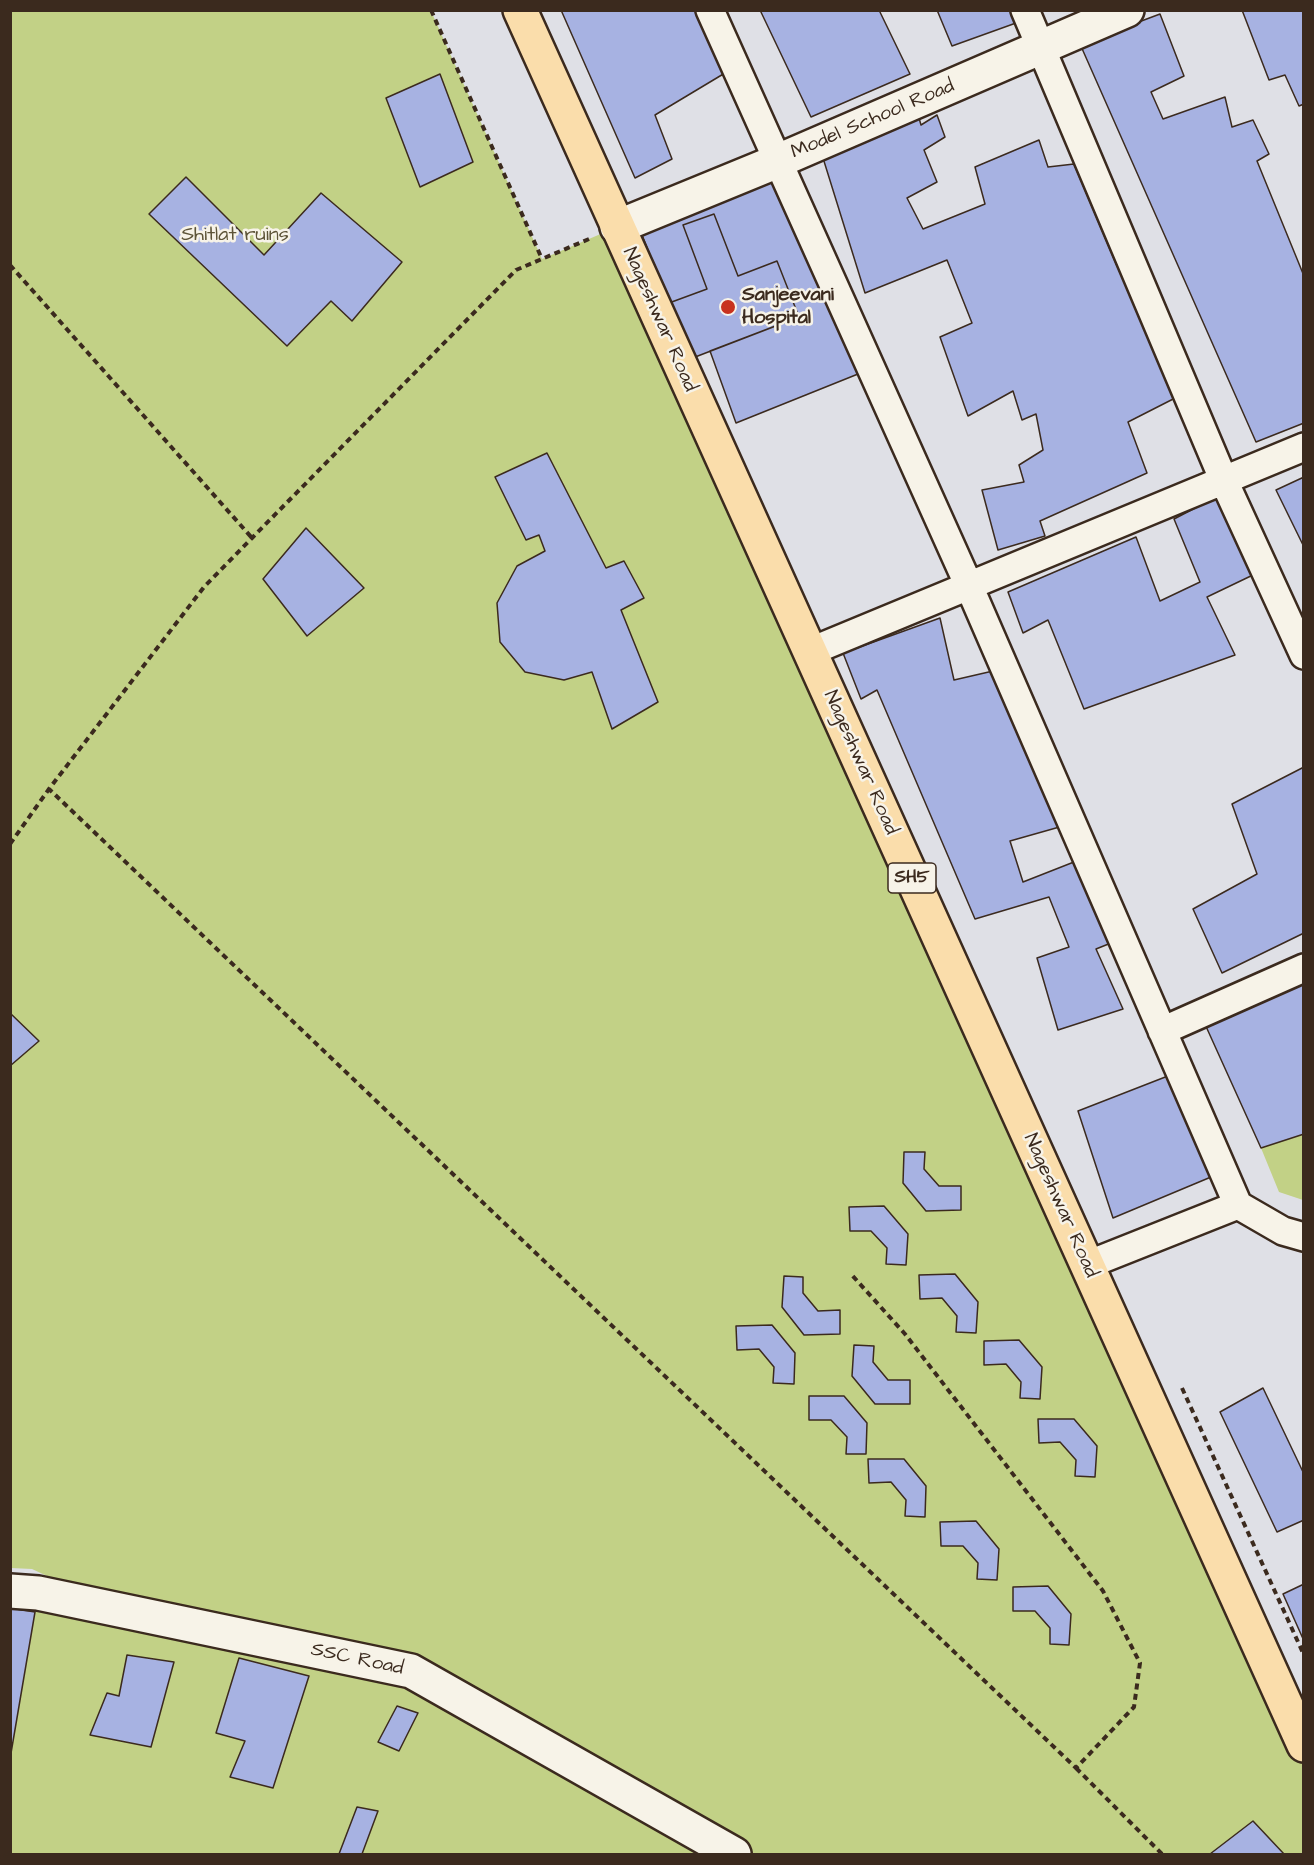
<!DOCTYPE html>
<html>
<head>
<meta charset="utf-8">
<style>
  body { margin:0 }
  #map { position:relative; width:1314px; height:1865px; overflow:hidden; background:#dfe0e6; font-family:"Architects Daughter",sans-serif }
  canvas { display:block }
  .frame { position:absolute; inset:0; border:12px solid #3b2a1e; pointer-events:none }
</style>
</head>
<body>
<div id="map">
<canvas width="1314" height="1865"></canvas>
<div class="frame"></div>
</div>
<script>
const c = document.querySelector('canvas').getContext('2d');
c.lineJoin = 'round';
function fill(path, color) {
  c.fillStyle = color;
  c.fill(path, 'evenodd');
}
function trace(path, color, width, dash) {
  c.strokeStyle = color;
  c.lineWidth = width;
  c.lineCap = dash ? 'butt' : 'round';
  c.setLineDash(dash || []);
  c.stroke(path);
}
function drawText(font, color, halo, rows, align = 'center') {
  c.font = font + ' "Architects Daughter",sans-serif';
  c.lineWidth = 5;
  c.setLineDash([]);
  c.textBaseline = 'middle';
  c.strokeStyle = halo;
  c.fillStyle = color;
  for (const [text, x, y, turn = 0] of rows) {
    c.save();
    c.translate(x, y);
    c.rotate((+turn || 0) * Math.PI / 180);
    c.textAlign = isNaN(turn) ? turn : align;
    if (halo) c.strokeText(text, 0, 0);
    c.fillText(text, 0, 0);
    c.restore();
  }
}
const green = new Path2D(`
  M11,11H431L542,259L617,227L1303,1745V1854H11L10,1591L116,1608L32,1569L11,1568Z
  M1303,1134H1304L1303,1200L1279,1192L1261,1148Z`);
const building = new Path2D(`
  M561,10H697L725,73L655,115L672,159L635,178Z
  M760,10H879L910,74L811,117Z
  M937,10H1011L1016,23L952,46Z
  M1242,10H1304V104L1299,106L1285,75L1269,80Z
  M1160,14L1184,76L1151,92L1163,119L1225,97L1232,127L1253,120L1269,154L1257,161L1304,276V423L1256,442L1080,44Z
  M440,74L473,162L420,187L386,98Z
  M937,115L945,137L924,150L937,182L907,198L923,229L985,204L975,167L1039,140L1048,167L1074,164L1117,266L1181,395L1128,422L1147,473L1040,521L1045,536L998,550L982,490L1024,482L1019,465L1043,450L1036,414L1022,420L1013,391L968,416L940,337L972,323L947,260L865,293L823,158L919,118L921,125Z
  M186,177L264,255L321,193L402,262L352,321L331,301L287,346L149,214Z
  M772,177L863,372L736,423L710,351L799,317L777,261L738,276L714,214L683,225L707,289L669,303L640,230Z
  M714,214L738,276L777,261L799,317L690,359L669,303L707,289L683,225Z
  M547,453L606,568L624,561L644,598L621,610L658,702L612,729L592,672L564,680L525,672L500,642L497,603L517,566L545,551L539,535L526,540L495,477Z
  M1304,477V547L1276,490Z
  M1218,496L1255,574L1207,597L1235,655L1084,709L1048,620L1023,633L1008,592L1136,537L1160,601L1200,582L1174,519Z
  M306,528L364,588L307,636L263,579Z
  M940,618L954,680L993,671L1063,826L1010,841L1023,882L1079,860L1116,941L1096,949L1123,1009L1058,1030L1037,958L1069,947L1049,897L975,919L877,690L861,699L843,653Z
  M1304,767V933L1222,973L1193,909L1257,874L1232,804Z
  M1304,978V1134L1261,1148L1204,1022Z
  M10,1013L39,1041L10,1066Z
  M1173,1074L1211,1177L1113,1218L1078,1111Z
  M904,1152H925L924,1169L939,1186H961V1210L926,1211L903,1183Z
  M884,1206L908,1234L906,1265L886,1264L887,1248L871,1231H850L849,1207Z
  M955,1274L978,1302L976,1333L956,1332L957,1316L942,1298L920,1299L919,1275Z
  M784,1276L803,1277V1293L818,1311L840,1310V1334L804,1335L782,1307Z
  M772,1325L795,1353L794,1384L773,1383L774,1367L759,1349L737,1350L736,1326Z
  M1019,1340L1042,1367L1040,1399L1020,1398L1021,1382L1006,1364L984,1365V1341Z
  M854,1345L874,1346L873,1362L888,1380H910V1404H875L852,1376Z
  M1263,1388L1304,1474V1520L1277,1532L1220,1412Z
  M809,1396H844L867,1423L866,1454H846L847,1437L831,1420H809Z
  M1038,1419H1074L1097,1446L1095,1477L1075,1476L1076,1460L1060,1442L1039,1443Z
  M868,1459H904L926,1486L925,1517L905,1516L906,1500L891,1482L869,1483Z
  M976,1521L999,1549L997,1580L977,1579L978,1563L963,1546H941L940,1522Z
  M1304,1584V1641L1283,1594Z
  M1048,1586L1071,1614L1069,1645L1050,1644V1628L1035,1611H1013V1587Z
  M10,1608L35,1612L10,1759Z
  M127,1655L174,1662L151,1747L90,1735L107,1693L119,1696Z
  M239,1658L309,1676L273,1788L230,1777L245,1741L216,1733Z
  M397,1706L418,1713L399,1751L378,1742Z
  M357,1807L378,1811L362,1854H339Z
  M1253,1821L1284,1854H1210Z`);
const path = new Path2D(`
  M431,10L542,259
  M589,239L516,270L252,538L204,587L49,789L1076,1768L1134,1707L1140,1663L1103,1591L905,1334L851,1274
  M10,265L252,538
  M10,844L49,789
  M1182,1388L1304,1655
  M1076,1768L1162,1854`);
const street = new Path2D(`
  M710,10L969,586L1238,1205L1283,1231L1304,1237
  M1025,10L1224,481L1304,655
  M809,652L1304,447
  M1162,1031L1304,968
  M1087,1265L1238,1205`);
const secondary = new Path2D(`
  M617,227L778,161L1127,10
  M10,1591L38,1593L411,1671L734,1854`);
const primary = new Path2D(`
  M520,10L1304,1745`);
const markers = [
  [728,307,8,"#c8321e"]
];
const shields = [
  [912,878,48]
];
const shieldNames = [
  ["SH5",912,878]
];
const streetNames = [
  ["Model School Road",873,120,-23],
  ["Nageshwar Road",659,320,66],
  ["Nageshwar Road",860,763,66],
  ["Nageshwar Road",1060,1206,66],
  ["SSC Road",357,1660,12]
];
const parkNames = [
  ["Shitlat ruins",235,236]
];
const poiNames = [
  ["Sanjeevani",742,296],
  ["Hospital",742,319]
];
fill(green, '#c2d186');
fill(building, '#a7b2e2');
trace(building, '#3b2a1e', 1.5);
trace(street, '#3b2a1e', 32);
trace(secondary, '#3b2a1e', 38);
trace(primary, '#3b2a1e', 38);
trace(path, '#3b2a1e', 4, [6, 4.5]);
trace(street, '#f7f3e8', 27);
trace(secondary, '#f7f3e8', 33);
trace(primary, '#faddab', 33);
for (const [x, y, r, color] of markers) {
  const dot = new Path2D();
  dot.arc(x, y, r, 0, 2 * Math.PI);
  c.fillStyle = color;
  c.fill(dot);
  trace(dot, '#f7f3e8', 2);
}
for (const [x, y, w] of shields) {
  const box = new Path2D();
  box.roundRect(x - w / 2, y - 15, w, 30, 4.5);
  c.fillStyle = '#f7f3e8';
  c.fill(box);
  trace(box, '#3b2a1e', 1.5);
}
drawText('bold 18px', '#3b2a1e', null, shieldNames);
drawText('20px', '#3b2a1e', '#f7f3e8', streetNames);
drawText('20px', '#5d5438', '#f7f3e8', parkNames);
drawText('bold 20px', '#3b2a1e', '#f7f3e8', poiNames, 'left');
</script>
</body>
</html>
